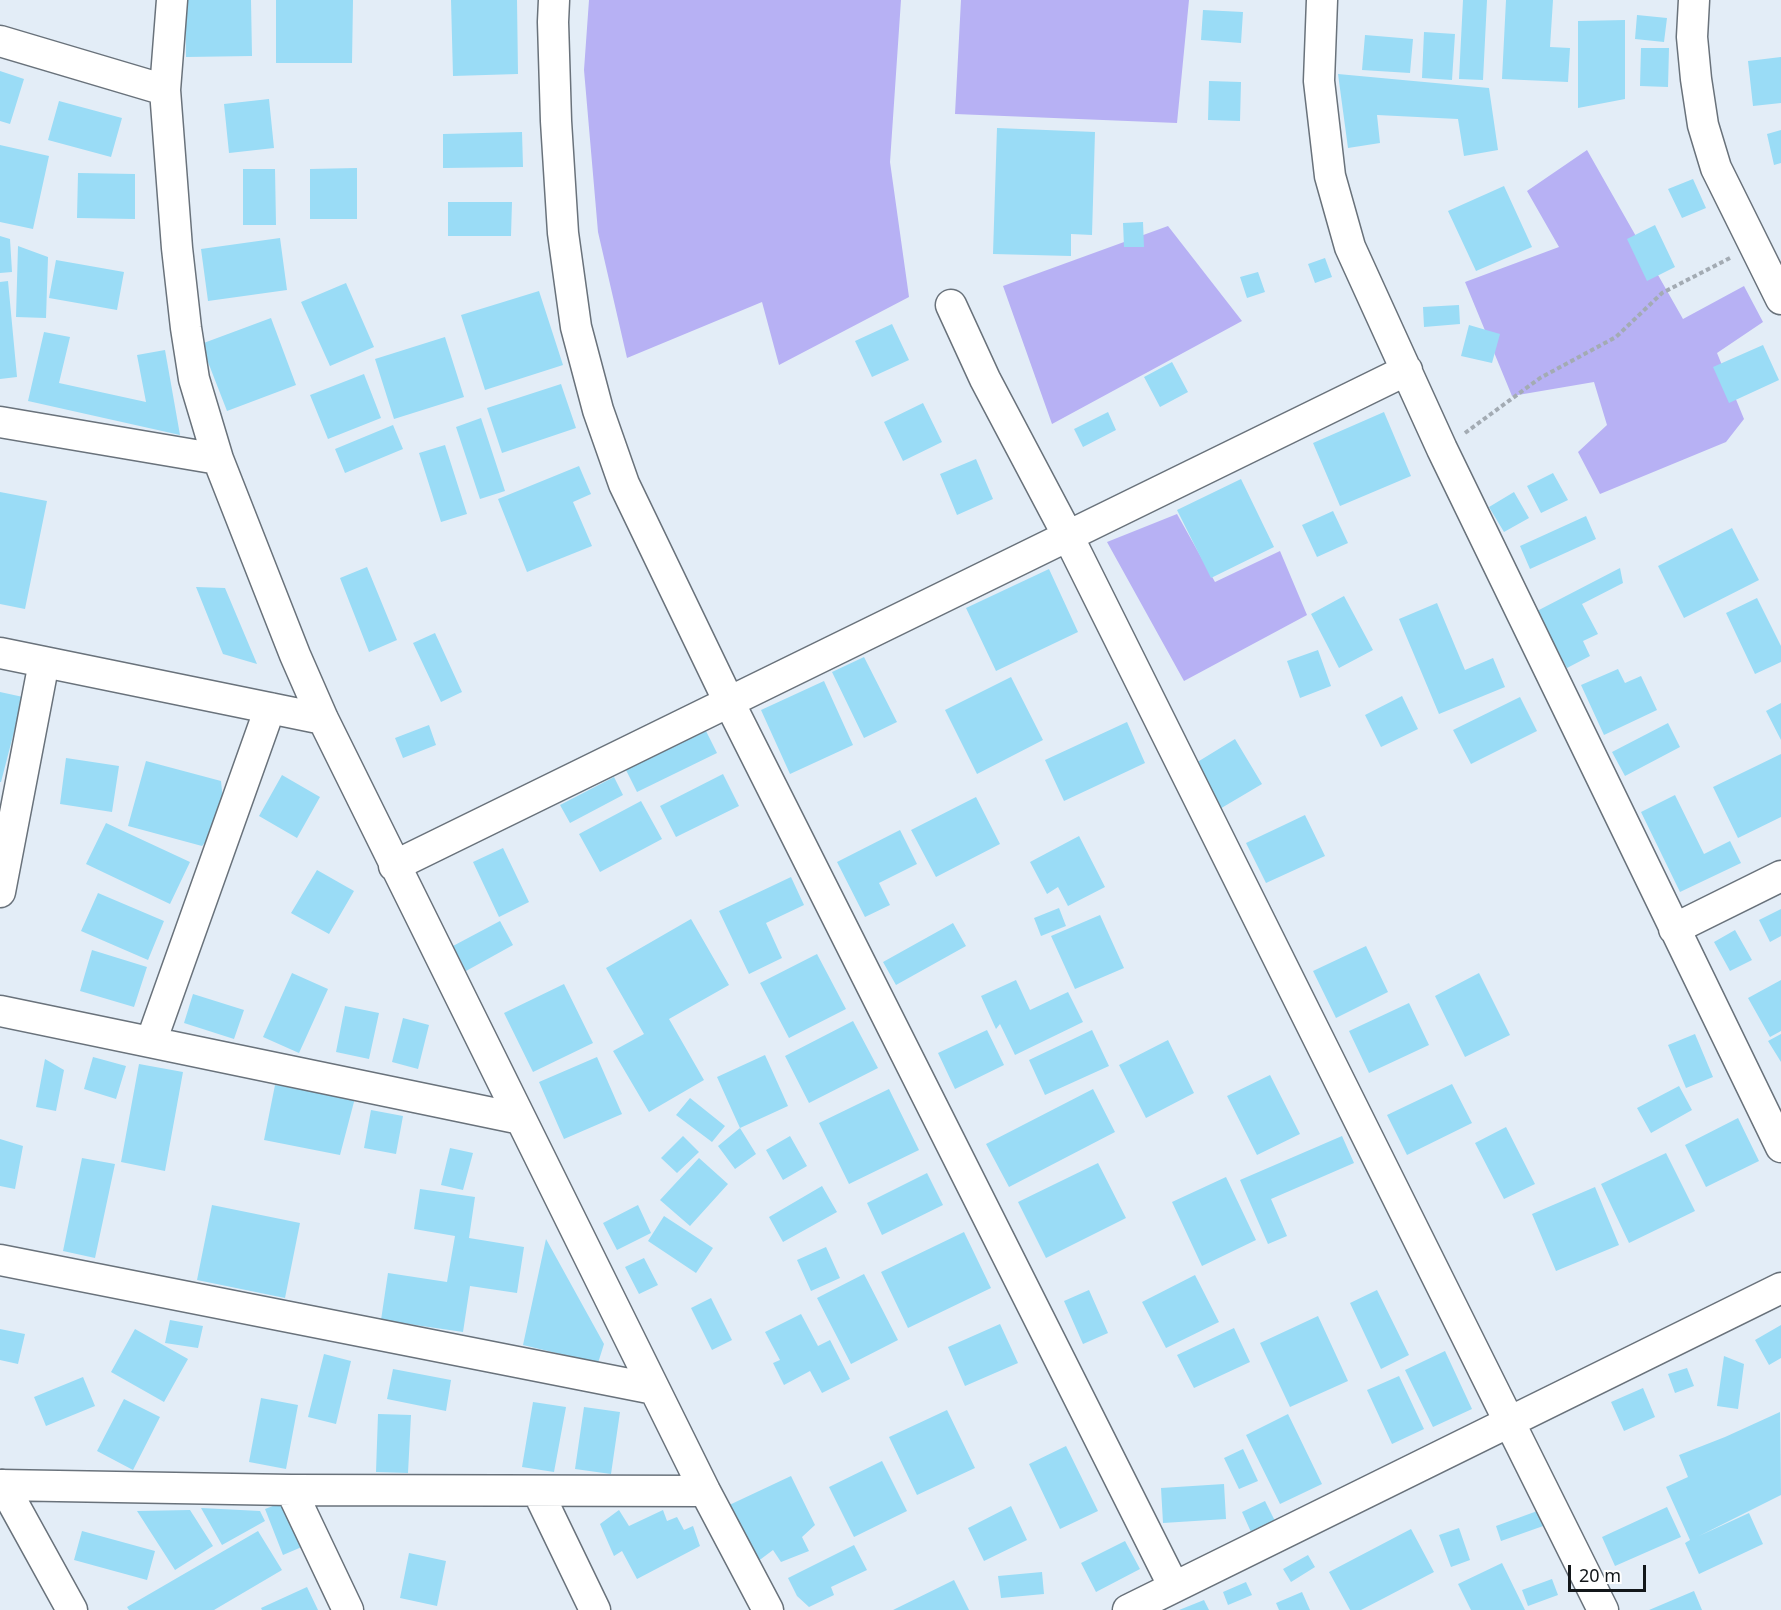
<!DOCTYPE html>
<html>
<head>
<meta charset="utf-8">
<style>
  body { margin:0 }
  #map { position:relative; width:1781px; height:1610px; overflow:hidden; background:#e3edf7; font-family:"Noto Sans",sans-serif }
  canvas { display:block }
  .scale { position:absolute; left:1568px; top:1565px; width:78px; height:27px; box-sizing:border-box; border:3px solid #13171a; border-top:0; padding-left:8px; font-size:18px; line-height:21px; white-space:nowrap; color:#13171a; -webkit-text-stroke:4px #fff; paint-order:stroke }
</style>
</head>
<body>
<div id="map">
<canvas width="1781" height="1610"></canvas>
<div class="scale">20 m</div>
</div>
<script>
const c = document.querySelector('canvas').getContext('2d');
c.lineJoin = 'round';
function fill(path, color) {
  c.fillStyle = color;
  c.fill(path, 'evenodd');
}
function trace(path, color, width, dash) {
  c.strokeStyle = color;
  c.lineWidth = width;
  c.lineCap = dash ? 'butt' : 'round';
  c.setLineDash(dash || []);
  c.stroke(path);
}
const green = new Path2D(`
  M589,0H901L890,162L909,297L779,365L762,302L627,358L598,232L584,70Z
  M961,0H1189L1177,123L955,114Z
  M1587,150L1683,319L1744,286L1763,322L1717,353L1744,419L1726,442L1600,494L1578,452L1607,425L1594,382L1512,396L1465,282L1559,247L1527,191Z
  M1168,226L1242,321L1052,424L1003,286Z
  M1177,514L1215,582L1280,551L1307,615L1184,681L1107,542Z`);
const building = new Path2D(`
  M185,0H251L252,56L186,57Z
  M276,0H353L352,63H276Z
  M451,0H517L518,74L453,76Z
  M1463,0H1487L1483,80L1459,79Z
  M1506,0H1553L1550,47L1570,48L1568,82L1502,79Z
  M1203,10L1243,12L1241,43L1201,40Z
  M1637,15L1667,18L1664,42L1635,39Z
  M1625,20V99L1578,108V21Z
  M1424,32L1455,34L1452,80L1422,78Z
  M1365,35L1413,39L1410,73L1362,70Z
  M1641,48H1669L1668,87L1640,86Z
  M1781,57V103L1753,106L1748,61Z
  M0,71L24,79L10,124L0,121Z
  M1338,74L1489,88L1498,150L1464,156L1458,119L1377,115L1380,143L1348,148Z
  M1209,81L1241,82L1240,121L1208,120Z
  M269,99L274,148L229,153L224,104Z
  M59,101L122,118L111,157L48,140Z
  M997,128L1095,132L1092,235L1071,234V256L993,254Z
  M1781,130V163L1774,165L1767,134Z
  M522,132L523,167L443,168V134Z
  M0,145L49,156L33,229L0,222Z
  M357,168V219H310V169Z
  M243,169H275L276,225H243Z
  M78,173L135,174V219L77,218Z
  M1693,179L1706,208L1682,218L1668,189Z
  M1504,186L1532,247L1476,271L1448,211Z
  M448,202H512L511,236H448Z
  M1143,222L1144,247H1124L1123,223Z
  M1655,225L1675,267L1647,281L1627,239Z
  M0,236L10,239L12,272L0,273Z
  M280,238L287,290L208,301L201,249Z
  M18,246L48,257L46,318L16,317Z
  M1325,258L1332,277L1315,283L1308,264Z
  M56,260L124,272L117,310L49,298Z
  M1258,272L1265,292L1247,298L1240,277Z
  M8,281L17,377L0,379V282Z
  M346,283L374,347L330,366L301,302Z
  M539,291L563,365L485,390L461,315Z
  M1459,305L1460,324L1424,327L1423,307Z
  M271,318L296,385L227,411L201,344Z
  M892,324L909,360L872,377L855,341Z
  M1469,325L1500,334L1492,363L1461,356Z
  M44,332L70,337L59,383L146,402L137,355L165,350L180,435L28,401Z
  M445,337L464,397L394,419L375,359Z
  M1763,345L1779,380L1729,403L1713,367Z
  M1172,362L1188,392L1160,407L1144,377Z
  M364,374L381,418L328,439L310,395Z
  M561,384L576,428L502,453L487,408Z
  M923,403L942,442L903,461L884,422Z
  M1108,412L1116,430L1083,447L1074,429Z
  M1384,412L1411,476L1340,506L1313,443Z
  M481,418L505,491L480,499L456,427Z
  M393,425L403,449L345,473L335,449Z
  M445,445L467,514L441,522L419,453Z
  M976,459L993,499L957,515L940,474Z
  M579,466L591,494L573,502L592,546L527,572L498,499Z
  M1553,473L1568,500L1541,513L1527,486Z
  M1241,479L1274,547L1211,578L1177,510Z
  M0,492L47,501L25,609L0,604Z
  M1514,492L1529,518L1504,532L1489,507Z
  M1333,511L1348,543L1317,557L1302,525Z
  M1586,516L1596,539L1530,569L1520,546Z
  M1732,528L1759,580L1684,618L1658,566Z
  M367,567L397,640L369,652L340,578Z
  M1620,568L1623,583L1582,604L1598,634L1583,641L1590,656L1567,668L1537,611Z
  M1049,569L1078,632L996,671L966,608Z
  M196,587L225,588L257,664L223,654Z
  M1344,596L1373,650L1339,668L1311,614Z
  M1757,598L1781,646V662L1755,674L1726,613Z
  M1437,603L1465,670L1493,658L1505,687L1439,714L1399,619Z
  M435,633L462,692L441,702L413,643Z
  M1318,650L1331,686L1300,698L1287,661Z
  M864,657L897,722L864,738L832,672Z
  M1618,669L1625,683L1641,676L1657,710L1604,735L1581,685Z
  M1011,677L1043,740L977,774L945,710Z
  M824,681L853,745L790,774L761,710Z
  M0,692L23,697L1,782H0Z
  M1402,696L1418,729L1381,747L1365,715Z
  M1520,697L1537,731L1471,764L1453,730Z
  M1781,703V740L1766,711Z
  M1127,722L1145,763L1064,801L1045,760Z
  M1668,723L1680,747L1625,776L1612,752Z
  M429,725L436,745L403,758L395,738Z
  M706,731L717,753L637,792L626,770Z
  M1235,739L1262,784L1213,813L1186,769Z
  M1781,754V817L1738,838L1713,787Z
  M66,758L119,766L112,812L60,804Z
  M146,761L221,781L225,820L202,846L128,826Z
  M723,774L739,806L676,837L660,806Z
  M282,775L320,797L297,838L259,816Z
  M614,777L623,795L570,823L560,805Z
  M1675,795L1704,854L1730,841L1741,863L1680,892L1641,812Z
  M976,797L1000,844L936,877L911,830Z
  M641,801L662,839L600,872L579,834Z
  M1305,815L1325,856L1266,883L1246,843Z
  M106,823L190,862L170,904L86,864Z
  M900,830L917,864L879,883L890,905L865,917L837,862Z
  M1079,836L1105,887L1068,906L1058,887L1047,894L1030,862Z
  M503,848L529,902L499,917L473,862Z
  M317,870L354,891L329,934L291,913Z
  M791,877L804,905L766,923L782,958L749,974L719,911Z
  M98,893L164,921L148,960L81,931Z
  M1059,908L1066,926L1041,936L1034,918Z
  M1781,909V936L1770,942L1759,920Z
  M1100,915L1124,968L1075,989L1051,936Z
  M691,919L729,985L669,1019L704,1080L649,1112L613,1051L644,1034L606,968Z
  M500,921L513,945L466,971L453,946Z
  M953,923L966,946L896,985L883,962Z
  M1735,930L1752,960L1730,971L1714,942Z
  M1366,946L1388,992L1336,1018L1313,971Z
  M92,950L147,967L134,1007L80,991Z
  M817,954L846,1009L789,1038L760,983Z
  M292,973L328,989L299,1053L263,1037Z
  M1479,973L1510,1035L1465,1057L1435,996Z
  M1016,980L1030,1010L1068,992L1083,1022L1015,1055L1000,1024L996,1029L981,996Z
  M1781,980V1031L1770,1037L1748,998Z
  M564,984L593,1043L533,1072L504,1013Z
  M193,994L244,1010L234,1039L184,1023Z
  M1409,1003L1429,1045L1369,1073L1349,1031Z
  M345,1006L379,1013L369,1059L336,1052Z
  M403,1018L429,1025L418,1069L392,1062Z
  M853,1021L878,1068L809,1103L785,1056Z
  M987,1030L1004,1065L955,1089L938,1053Z
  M1092,1030L1109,1066L1045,1095L1029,1060Z
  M1695,1034L1713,1077L1686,1088L1668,1045Z
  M1781,1034V1062L1768,1041Z
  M1168,1040L1194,1093L1146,1118L1119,1065Z
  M765,1055L788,1106L740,1128L717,1077Z
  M93,1057L126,1066L116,1099L84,1089Z
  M597,1057L622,1114L564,1139L539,1082Z
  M45,1059L64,1070L56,1111L36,1107Z
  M139,1064L183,1072L165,1171L121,1162Z
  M1270,1075L1300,1134L1257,1155L1227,1096Z
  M1452,1084L1472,1123L1407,1155L1387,1115Z
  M275,1085L355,1098L340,1155L264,1140Z
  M1679,1086L1692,1110L1651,1133L1637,1108Z
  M889,1089L919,1150L849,1184L819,1123Z
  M1093,1089L1115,1132L1009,1187L986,1144Z
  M690,1098L725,1126L712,1142L676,1115Z
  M371,1110L403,1116L396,1154L364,1148Z
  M1738,1118L1759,1161L1706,1187L1685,1145Z
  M1506,1127L1535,1184L1504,1199L1475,1143Z
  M740,1128L756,1154L735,1169L718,1146Z
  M683,1136L699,1152L677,1173L661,1158Z
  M790,1136L807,1166L783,1180L766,1150Z
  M1342,1136L1354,1163L1271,1199L1287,1236L1268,1244L1240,1180Z
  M0,1139L23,1146L15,1189L0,1186Z
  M450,1148L473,1153L463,1190L441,1185Z
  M1666,1153L1695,1211L1629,1243L1601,1184Z
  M82,1158L115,1164L95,1258L63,1251Z
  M699,1158L728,1184L690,1226L660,1200Z
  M1098,1163L1126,1218L1046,1258L1018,1202Z
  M927,1173L943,1205L882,1235L867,1203Z
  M1226,1177L1256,1240L1202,1266L1172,1202Z
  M822,1186L837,1212L783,1242L769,1217Z
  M1595,1187L1619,1245L1556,1271L1532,1214Z
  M420,1189L475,1197L469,1238L524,1247L517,1293L470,1286L463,1332L381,1320L388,1273L447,1282L455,1236L414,1229Z
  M212,1205L300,1223L285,1298L197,1280Z
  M638,1205L651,1233L617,1250L603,1223Z
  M664,1216L713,1248L696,1273L648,1241Z
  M964,1232L991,1288L908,1328L881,1272Z
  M546,1239L604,1344L598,1363L523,1345Z
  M826,1247L840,1278L811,1291L797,1260Z
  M644,1258L658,1285L639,1294L625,1267Z
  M864,1274L898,1340L851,1364L817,1298Z
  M1195,1275L1219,1322L1166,1348L1142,1302Z
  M1089,1290L1108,1333L1083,1344L1064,1301Z
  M1377,1290L1409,1355L1381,1369L1350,1303Z
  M711,1298L732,1340L712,1350L691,1308Z
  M801,1314L818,1346L830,1340L850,1379L822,1393L810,1371L784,1385L773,1363L780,1360L765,1332Z
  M1318,1316L1348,1381L1290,1407L1260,1343Z
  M170,1320L203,1326L198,1348L165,1343Z
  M1000,1324L1018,1363L965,1386L948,1347Z
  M1781,1325V1358L1769,1365L1755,1340Z
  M1234,1328L1250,1362L1194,1388L1177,1355Z
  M0,1329L25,1334L18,1364L0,1360Z
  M135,1329L188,1359L164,1402L111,1372Z
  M1445,1351L1472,1409L1433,1427L1405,1370Z
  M324,1354L351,1361L336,1424L308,1417Z
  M1724,1356L1744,1364L1738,1409L1717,1406Z
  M1687,1368L1694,1386L1675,1393L1668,1374Z
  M393,1369L451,1380L446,1411L387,1399Z
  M1399,1376L1424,1429L1392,1444L1367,1390Z
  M83,1377L95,1406L46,1426L34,1397Z
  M1643,1388L1655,1417L1624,1431L1611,1402Z
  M261,1398L298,1405L286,1469L249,1462Z
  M124,1399L160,1417L133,1470L97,1451Z
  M533,1402L566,1407L554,1472L522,1467Z
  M584,1407L620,1412L611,1474L575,1469Z
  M947,1410L975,1468L917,1495L889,1437Z
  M1780,1412L1781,1495L1699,1536L1749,1513L1763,1544L1699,1574L1685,1543L1690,1540L1666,1487L1688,1477L1679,1455L1725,1437Z
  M378,1414L411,1415L408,1473L376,1472Z
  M1288,1414L1322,1484L1280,1504L1246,1435Z
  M1066,1446L1098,1511L1060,1529L1029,1464Z
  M1243,1449L1258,1481L1239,1489L1224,1458Z
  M882,1461L907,1511L854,1537L829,1487Z
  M791,1476L815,1525L802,1537L809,1551L781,1562L773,1550L757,1562L725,1507Z
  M1224,1484L1226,1519L1163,1523L1161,1488Z
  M286,1501L304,1546L283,1555L265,1509Z
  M1265,1501L1275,1521L1251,1532L1242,1512Z
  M1011,1506L1027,1540L984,1561L968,1528Z
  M1667,1507L1681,1537L1615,1566L1602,1537Z
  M201,1508L260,1511L265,1521L222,1545Z
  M190,1510L213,1546L175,1570L137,1511Z
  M619,1510L629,1526L663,1510L667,1521L677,1517L684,1530L693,1526L700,1546L637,1579L622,1551L614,1556L600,1524Z
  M1540,1510L1546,1525L1501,1541L1496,1526Z
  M1459,1528L1470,1560L1451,1567L1439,1535Z
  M1411,1529L1434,1572L1361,1610H1350L1329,1572Z
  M82,1531L155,1551L147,1580L74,1560Z
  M258,1531L282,1570L214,1610H129L127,1607Z
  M1125,1541L1140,1569L1096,1592L1081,1563Z
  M854,1545L867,1570L831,1587L834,1595L809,1607L797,1596L788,1578Z
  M409,1553L446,1561L437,1606L400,1598Z
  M1308,1555L1315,1567L1291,1582L1283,1569Z
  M1502,1563L1525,1610H1471L1458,1584Z
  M1042,1572L1044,1594L1001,1598L998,1576Z
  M1552,1579L1558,1595L1528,1606L1522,1590Z
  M954,1580L969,1610H893Z
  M1246,1582L1252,1595L1228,1605L1223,1592Z
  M307,1587L318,1610H262L261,1608Z
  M1694,1591L1702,1610H1649Z
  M1302,1592L1310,1610H1279L1276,1603Z
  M1204,1600L1209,1610H1179Z`);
const path = new Path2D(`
  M1465,433L1540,378L1616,337L1662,293L1730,258`);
const minor = new Path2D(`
  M172,0L165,90L177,248L186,328L194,379L218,459L295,655L323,719L705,1491L768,1610
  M554,0L553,22L556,121L563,233L576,327L598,410L624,484L729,702L1174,1587
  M1322,0L1319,81L1330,176L1350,247L1442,449L1781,1147
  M1694,0L1692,37L1696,79L1703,125L1716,168L1781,299
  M0,41L165,90
  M951,305L985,379L1068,536L1603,1610
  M0,422L218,459
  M0,653L323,719
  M394,866L1407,370
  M0,892L44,662
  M1674,929L1781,876
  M0,1011L521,1119
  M151,1042L270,708
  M0,1260L654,1389
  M0,1485L291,1490L705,1491
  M3,1485L72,1610
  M291,1490L348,1610
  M538,1492L595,1610
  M1128,1610L1781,1288`);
fill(green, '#b7b1f4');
fill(building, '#9adcf6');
trace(minor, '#69727b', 33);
trace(path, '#a3abb3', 4, [4.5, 3]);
trace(minor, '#fff', 30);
</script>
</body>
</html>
